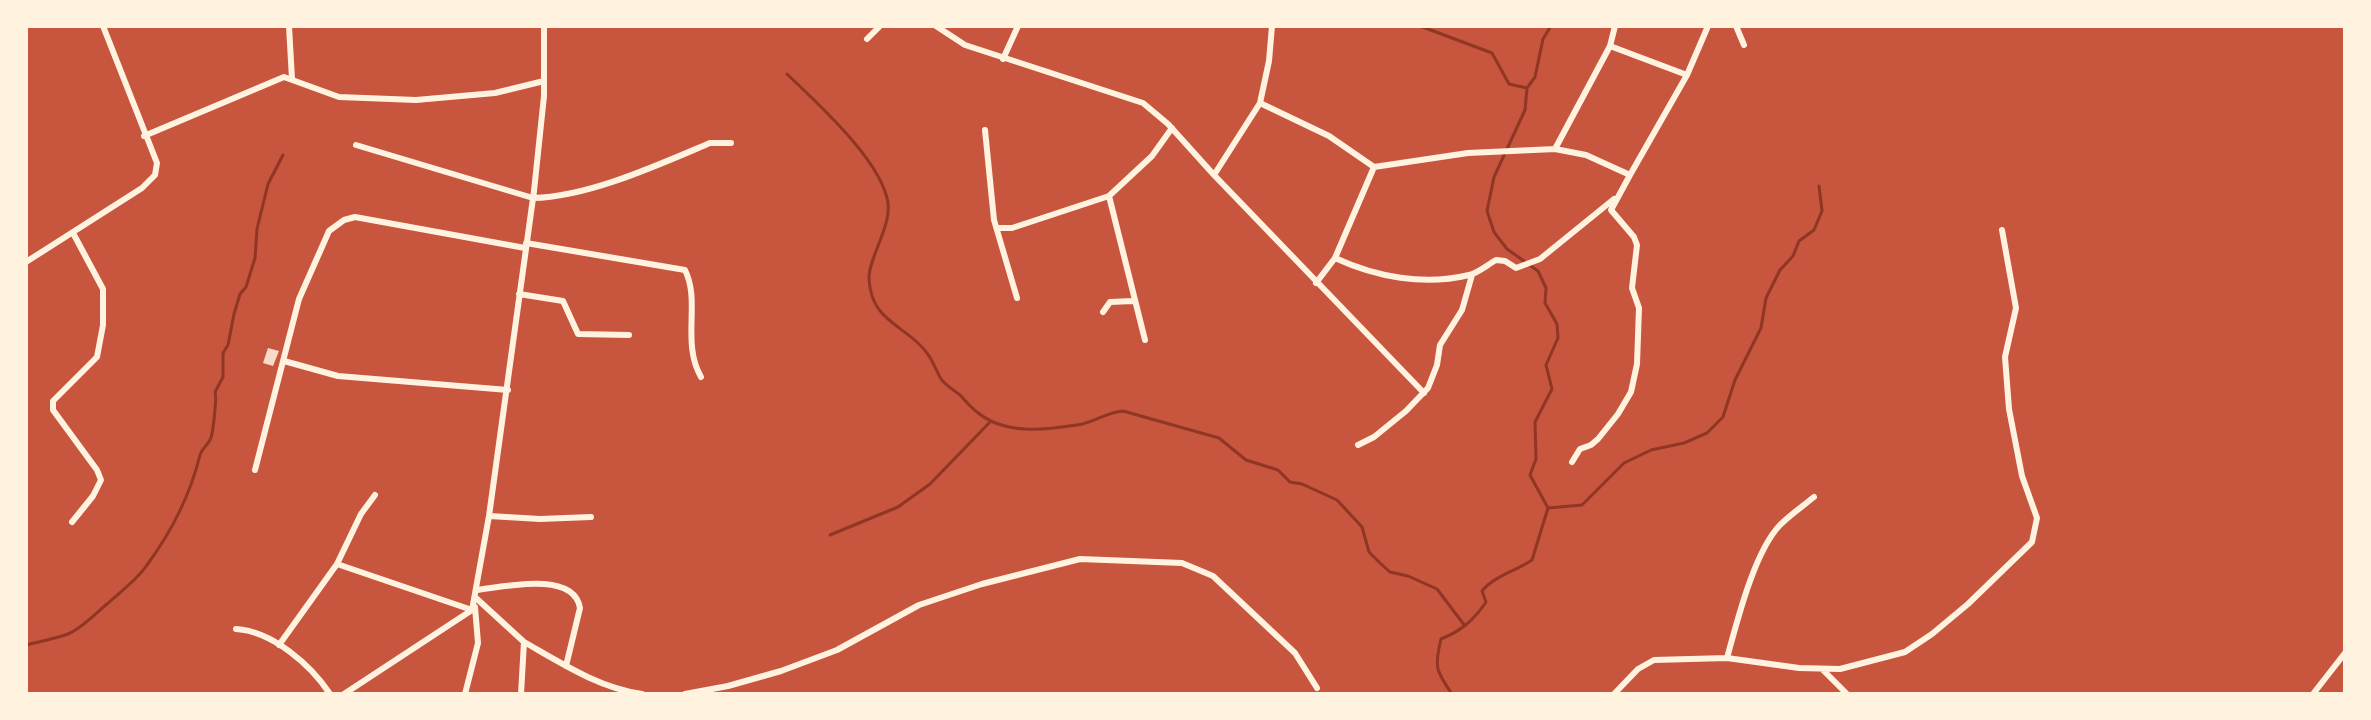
<!DOCTYPE html>
<html>
<head>
<meta charset="utf-8">
<style>
  body { margin:0 }
  #map { position:relative; width:2371px; height:720px; overflow:hidden; background:#c8553d; font-family:Cabin,sans-serif }
  canvas { display:block }
  .frame { position:absolute; inset:0; border:28px solid #fff3e0; pointer-events:none }
</style>
</head>
<body>
<div id="map">
<canvas width="2371" height="720"></canvas>
<div class="frame"></div>
</div>
<script>
const c = document.querySelector('canvas').getContext('2d');
c.lineJoin = 'round';
function trace(path, color, width, dash) {
  c.strokeStyle = color;
  c.lineWidth = width;
  c.lineCap = dash ? 'butt' : 'round';
  c.setLineDash(dash || []);
  c.stroke(path);
}
function fill(path, color) {
  c.fillStyle = color;
  c.fill(path, 'evenodd');
}
const stream = new Path2D(`
  M1420,26L1492,53L1509,84L1527,88
  M787,74C817,103 882,161 888,203C891,228 868,259 869,279C871,316 895,322 918,343C932,356 933,365 941,379C945,385 954,390 960,395C965,400 970,407 977,412C1004,435 1044,430 1077,425C1093,423 1107,412 1123,411L1219,438L1246,460L1278,470L1290,482L1302,484L1337,500L1362,527L1369,552L1380,563L1390,572L1408,576L1437,589L1465,626
  M1548,508L1530,475L1536,459L1535,422L1552,389L1546,365L1558,338L1557,324L1545,303L1546,288L1538,271L1507,249L1494,232L1487,211L1494,177L1525,110L1527,88L1535,77L1543,39L1551,26
  M830,535L898,507L930,484L991,421
  M26,645C40,641 55,639 68,634C82,628 95,614 107,604C120,592 137,580 147,565C172,531 190,496 200,455C202,448 207,446 210,440C213,435 217,397 215,392L223,377V353L228,345L234,314L240,294L246,287L255,258L257,229L268,184L283,155
  M1452,694C1436,671 1434,667 1441,639C1461,631 1474,620 1486,602L1482,591C1494,576 1516,571 1532,560L1548,508L1582,505L1624,463L1651,450L1684,443L1707,433L1723,417L1735,380L1761,328L1766,298L1780,270L1793,256L1799,241L1814,230L1822,211L1819,186`);
const building = new Path2D(`
  M268,348L279,351L273,366L263,363Z`);
const minor = new Path2D(`
  M289,26L292,79
  M936,26L965,45L1143,103L1168,124L1214,175
  M1272,26L1269,61L1260,103L1214,175L1424,393
  M1615,26L1610,46L1555,149L1586,155L1630,175L1687,75L1708,26
  M1736,26L1744,45
  M867,39L880,26
  M1610,46L1687,75
  M1003,59L1018,26
  M1260,103L1329,136L1374,167L1335,258L1316,283
  M985,130L994,220L1017,298
  M144,136L284,77L339,97L416,100L495,93L544,81
  M356,145L533,198C588,197 658,165 710,143H731
  M1374,167L1468,153L1555,149
  M1109,196L1145,340
  M998,228H1012L1109,196L1152,156L1172,128
  M526,243L685,270C701,302 681,342 701,377
  M1335,258C1376,277 1424,286 1469,275C1478,273 1487,265 1496,260L1505,261L1516,268L1540,259L1614,199
  M26,262L142,188L155,175L157,163L103,26
  M519,294L563,301L578,334L629,335
  M1103,312L1110,302L1133,301
  M284,361L338,376L508,390
  M1358,445L1374,437L1406,411L1428,388L1437,365L1440,345L1462,310L1472,275
  M1572,462L1580,449L1591,445L1598,439L1618,414L1631,392L1637,364L1639,308L1632,288L1637,245L1634,237L1611,210L1630,175
  M255,470L299,299L329,231L344,220L355,217L525,248
  M489,516L540,519L591,517
  M72,522L93,496L101,480L97,470L53,410V401L97,357L103,325V289L73,233
  M337,564L361,514L375,495
  M477,590C502,587 574,570 580,608L566,666
  M476,598L524,642L521,694
  M236,629C272,631 311,665 330,694
  M524,642C561,663 599,688 642,694
  M279,645L337,564L472,610
  M1727,658C1737,622 1754,552 1780,525C1790,515 1803,506 1814,497
  M1822,669L1847,694
  M344,694L472,610L489,516L534,191L544,96V26
  M465,694L478,643L475,607
  M685,694L728,686L781,671L837,650L919,605L982,584L1080,559L1182,563L1213,576L1295,653L1317,688
  M1614,694L1638,669L1654,660L1727,658L1799,668L1840,669L1905,652L1932,634L1968,604L2032,542L2037,518L2022,476L2009,409L2005,357L2016,308L2002,230
  M2313,694L2345,653`);
trace(stream, '#8f3625', 3);
fill(building, '#f7dbc8');
trace(minor, '#fff3e0', 6);
</script>
</body>
</html>
